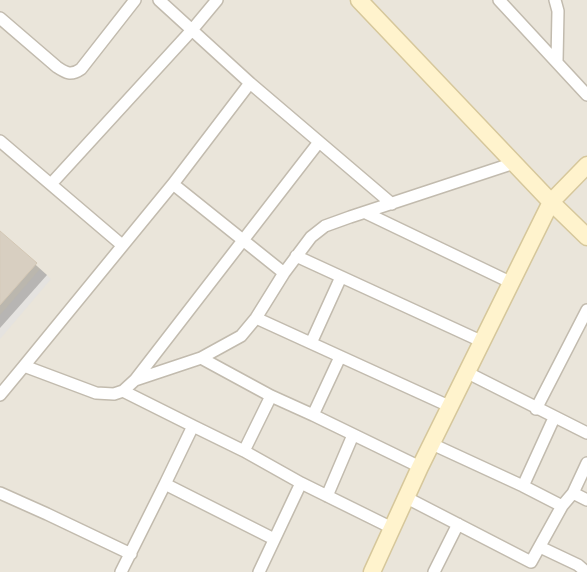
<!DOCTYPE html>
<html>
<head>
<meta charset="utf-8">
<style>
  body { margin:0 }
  canvas { display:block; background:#f6f3ec }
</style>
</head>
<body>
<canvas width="587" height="572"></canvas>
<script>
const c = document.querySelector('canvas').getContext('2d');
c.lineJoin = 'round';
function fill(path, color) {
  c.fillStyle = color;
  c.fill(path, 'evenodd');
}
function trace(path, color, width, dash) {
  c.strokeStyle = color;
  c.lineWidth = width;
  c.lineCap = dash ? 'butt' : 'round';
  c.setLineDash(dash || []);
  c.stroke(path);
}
const residential = new Path2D(`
  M0,0H587V572H0Z`);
const parking = new Path2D(`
  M40,269L51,279L0,339V315Z`);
const shadow = new Path2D(`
  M0,233L47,275L0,328Z`);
const building = new Path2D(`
  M0,231L37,263L0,305Z`);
const street = new Path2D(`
  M159,0L250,83
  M499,0L587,95
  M555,0L558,11L557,61
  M0,18L57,67C66,73 71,76 81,69L135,0
  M0,141L122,245
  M51,184L192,30L217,0
  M173,184L284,273
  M366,213L512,283
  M296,256L483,342
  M256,318L451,407
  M311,343L341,277
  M201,358L271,396L313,415L340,357
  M24,366L173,184L250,83L392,204
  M468,373L587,433
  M135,380L319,142
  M123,391L193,426
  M0,395L24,366L96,393L114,394L123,391L135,380L201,358L241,336L256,318L284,273L311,237L325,226L350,217L514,163
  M536,409L587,310
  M313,415L420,467
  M432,444L523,486L562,506
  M244,451L271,396
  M587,463L573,493L587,500
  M165,484L193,426L244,451L301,483
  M523,486L554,418
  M0,493L47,514L131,554
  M327,496L353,435
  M407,498L531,562L562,506L573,493
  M540,547L578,565L586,572
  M121,572L165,484L274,539
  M259,572L301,483L392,528
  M434,572L458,524`);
const secondary = new Path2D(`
  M359,0L551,202L587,237
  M372,572L420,467L551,202L587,165`);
fill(residential, '#eae5da');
fill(parking, '#e5e3e0');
fill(shadow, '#0003');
fill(building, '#d8cfc1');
trace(building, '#d3c7b4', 1);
trace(street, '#c2bbae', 14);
trace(secondary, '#d6c79b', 19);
trace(street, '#fff', 11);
trace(secondary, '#fff3cd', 16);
</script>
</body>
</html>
